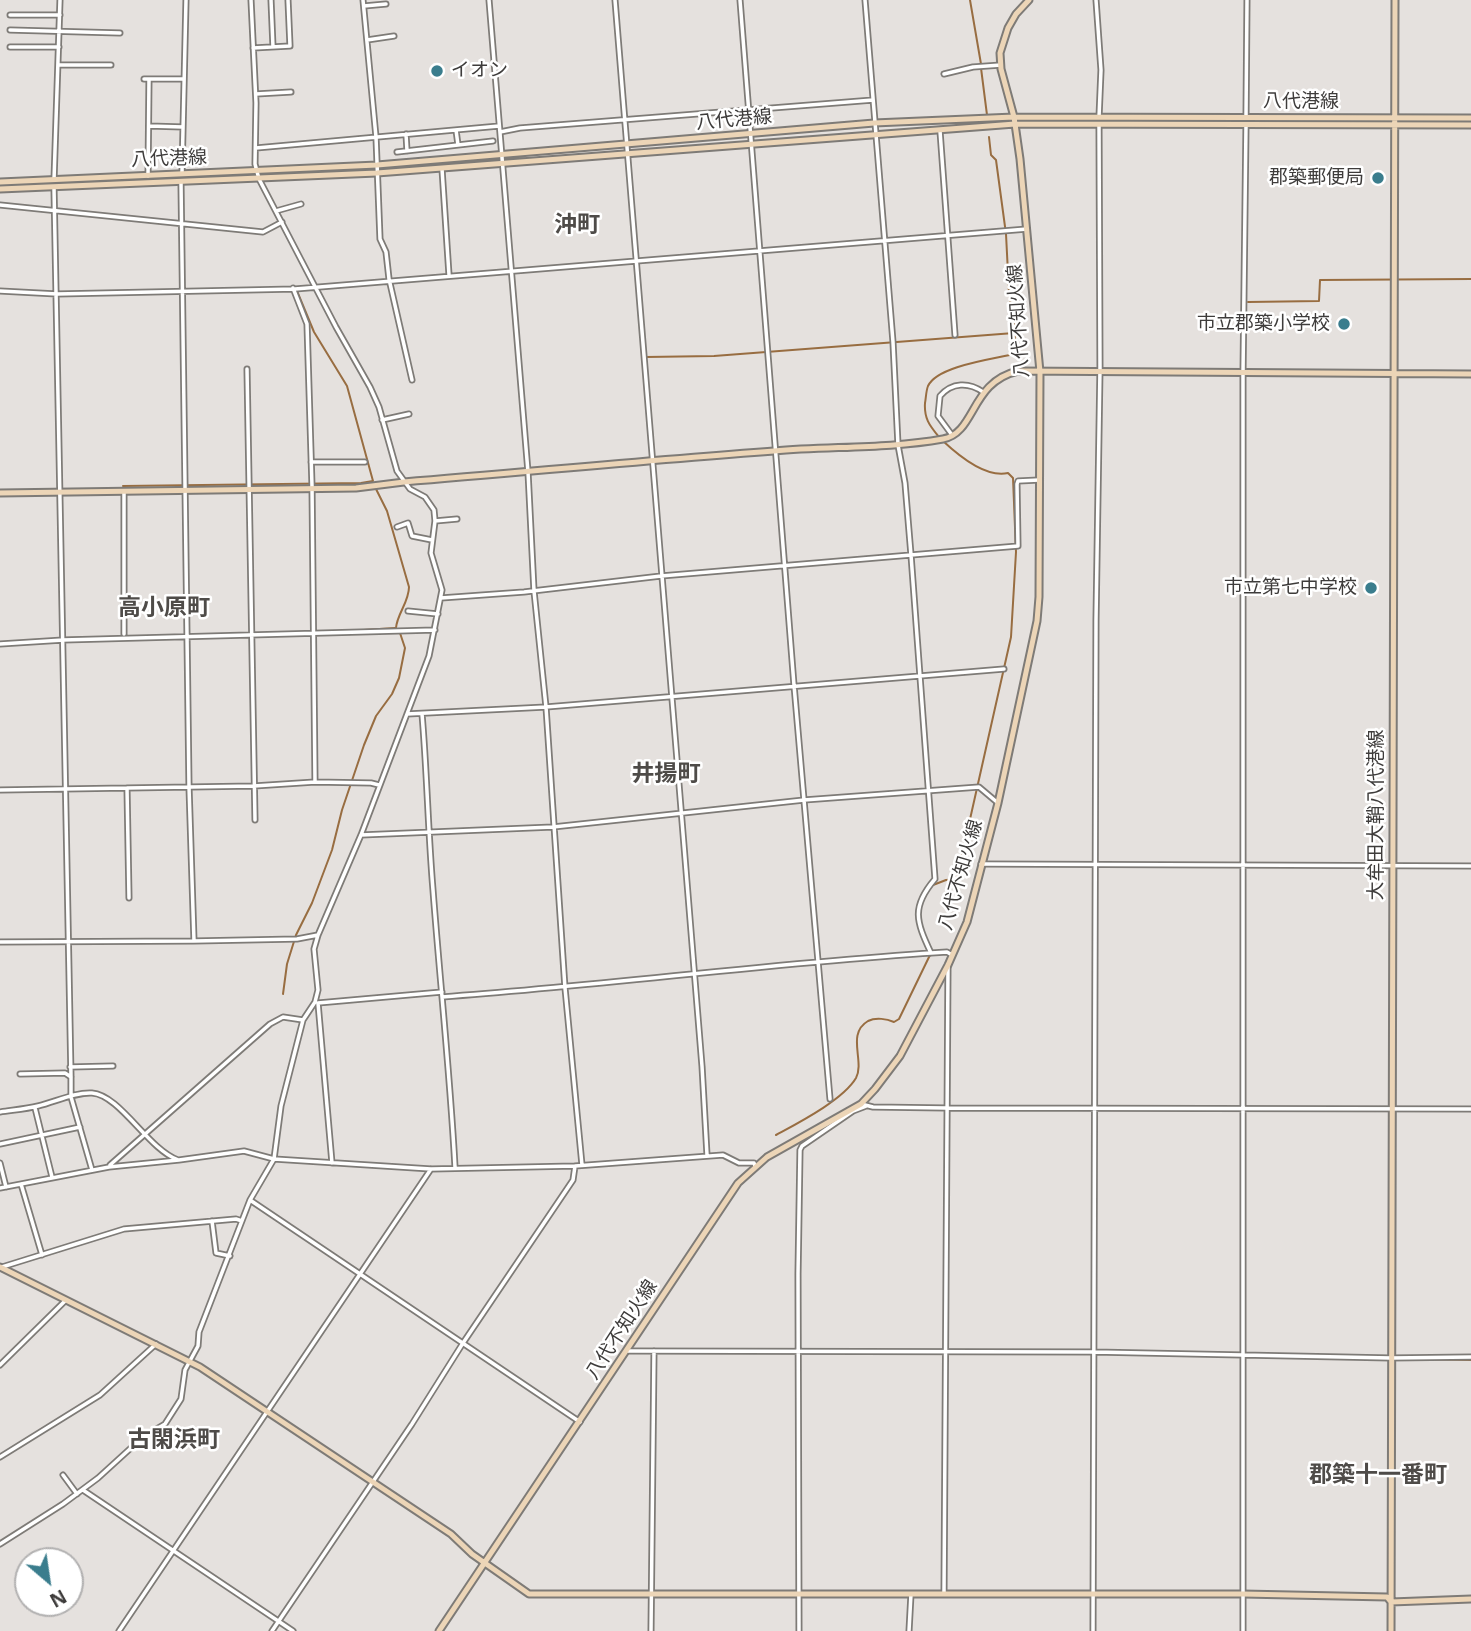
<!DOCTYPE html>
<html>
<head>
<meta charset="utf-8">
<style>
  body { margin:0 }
  #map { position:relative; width:1471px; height:1631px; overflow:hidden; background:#e5e1de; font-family:"Open Sans",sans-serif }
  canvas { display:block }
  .north { position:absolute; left:14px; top:1547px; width:70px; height:70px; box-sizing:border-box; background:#fff; border:2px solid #b2b1b1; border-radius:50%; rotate:151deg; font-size:19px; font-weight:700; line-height:28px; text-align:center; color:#3e3c3b }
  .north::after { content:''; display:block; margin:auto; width:24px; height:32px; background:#3a7d8d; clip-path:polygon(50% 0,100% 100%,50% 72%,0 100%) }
</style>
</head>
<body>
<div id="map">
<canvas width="1471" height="1631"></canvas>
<div class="north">N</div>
</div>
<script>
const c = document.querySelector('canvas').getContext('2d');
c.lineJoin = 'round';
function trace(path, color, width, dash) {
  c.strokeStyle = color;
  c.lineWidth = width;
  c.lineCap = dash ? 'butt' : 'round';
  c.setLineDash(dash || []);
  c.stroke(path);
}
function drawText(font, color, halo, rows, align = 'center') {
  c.font = font + ' "Open Sans","Noto Sans JP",sans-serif';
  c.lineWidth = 5;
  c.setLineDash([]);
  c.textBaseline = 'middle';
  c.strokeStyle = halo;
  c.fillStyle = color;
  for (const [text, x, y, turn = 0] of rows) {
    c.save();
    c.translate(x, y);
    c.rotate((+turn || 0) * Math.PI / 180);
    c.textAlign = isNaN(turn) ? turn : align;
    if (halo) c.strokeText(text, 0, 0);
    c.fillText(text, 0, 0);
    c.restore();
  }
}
const stream = new Path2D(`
  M970,0L981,64
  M981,68L987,115
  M1248,302L1319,301L1320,280L1471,279
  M646,357L714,356L1014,333
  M939,437C929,425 924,418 925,403C926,398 926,391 928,386C937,366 993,359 1014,354L1015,332L1009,293L1006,234L996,160L991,155L989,137
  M123,486L361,483L373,481L347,386L314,332L297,291
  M376,489L387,511L409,587C409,602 397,614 396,628
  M348,631L395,628
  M66,638L276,633
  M933,885L946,880L956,879L957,877L1011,637L1016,552L1013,478L1008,473C986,478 959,456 943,441
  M283,994L287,964L296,935L312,903L332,850L342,810L364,745L376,716L392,694L399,678L405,648L400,633
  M776,1135C798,1123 843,1100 856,1078C865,1061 846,1034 868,1021C876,1017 887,1019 894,1022L899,1019L930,955
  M1405,1359L1471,1360`);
const street = new Path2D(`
  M271,0L273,47
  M363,0L376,137L380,239L386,252L389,279L412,380
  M489,0L528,472L534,591L546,707L565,988L582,1165
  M615,0L702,1066L707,1155
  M740,0L794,685L830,1099
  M865,0L893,342L898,445L905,483L911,555L935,879C911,907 916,921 931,953
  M1096,0L1101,70L1099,117
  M364,6L386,4
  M10,15H60
  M10,30L120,33
  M367,40L394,36
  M10,47H59
  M253,48L290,46L288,0
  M58,65H111
  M944,74L973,67L1001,65
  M144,79H149L148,176
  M149,79H184
  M256,94L291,92
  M1246,117L1247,0
  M149,126L183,127
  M456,130L458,145
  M940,131L955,335
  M500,132L520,128L873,100
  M406,134L407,151
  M256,148L499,126
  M397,152L493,141
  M442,169L449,275
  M182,173L186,0
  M54,180L60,0
  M181,183L189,787L194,941
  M54,188L71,1077V1097L92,1170
  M0,205L263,232L282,222
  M276,211L301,204
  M293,288L307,324L312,486L315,782
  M0,291L57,294L295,289L1027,229
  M247,369L255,820
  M382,420L409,414
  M952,435L938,416L940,396C952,382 969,382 983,392
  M311,462H365
  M124,492V634
  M435,521L457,519
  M397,527L408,523L412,536L432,540
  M441,598L524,592L661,576L1018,546L1017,484L1018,481L1039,480
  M408,611L438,614
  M0,644L63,640L435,630
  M407,714L546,707L1004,669
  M422,714C427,772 428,831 433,890C440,982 450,1074 455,1167
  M127,788L129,898
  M0,790L254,786L315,782L371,783L379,785
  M361,835L553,827L804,800L979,787L998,803
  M981,864L1471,866
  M0,942L194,941L297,939L318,935
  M442,997C611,985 778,962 947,952L952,955
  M318,1003L332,1163
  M318,1003L442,992
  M70,1067L113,1066
  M20,1074L65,1073L71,1077
  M861,1104L873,1107L946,1108L1471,1109
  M35,1108L52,1177
  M0,1112C13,1110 26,1109 38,1106C55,1102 75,1092 92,1093C120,1095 148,1149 178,1160
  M0,1144L80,1127
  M0,1163L6,1187
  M110,1165L270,1024L283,1017L303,1020
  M21,1184L42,1255
  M0,1188L109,1167L179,1160L244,1151L274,1159L431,1169L575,1166L723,1155L739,1163H754L755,1166
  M250,1200L580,1422
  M212,1221L216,1253L230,1256
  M2,1267L124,1229L236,1219L242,1221
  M628,1351L1094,1352L1391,1358L1471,1357
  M0,1365L66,1300
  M0,1457L100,1395L156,1344
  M63,1475L77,1494
  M83,1490L293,1631
  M0,1544L63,1504L98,1478L143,1437L165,1424L181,1399L185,1370L198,1346L199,1332L250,1200L274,1159L281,1106L303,1020L315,1002L318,990L314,949L318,935L361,835L429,656L442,590L431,553L435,521L434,510L425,497L410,489L397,471L379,407L370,387L336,327L259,179L255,164L256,103L251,0
  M944,1593L948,967
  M119,1631L431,1169
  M272,1631L412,1424L463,1343L573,1180L575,1166
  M651,1631L654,1351
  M799,1631L798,1274L800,1150L802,1146L853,1111L866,1106
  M909,1631L911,1594
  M1093,1631L1096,620L1100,368L1099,124
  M1243,1631V373L1246,125`);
const secondary = new Path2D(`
  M0,182L377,165L874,123L1014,117L1471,118
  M0,189L377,173L1015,124L1471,125
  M0,493L356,488L404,482C527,472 650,460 774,451C830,446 887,449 943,439C976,433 970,382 1018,371L1471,374
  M0,1267L200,1367L451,1534L472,1554L529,1594H1243L1387,1597L1391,1602L1471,1599
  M439,1631L738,1183L767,1157L861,1104L875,1089L900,1056L948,965L967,922L998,803L1037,621L1039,597L1040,372L1020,159L1014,117L1001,69L1000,53L1008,28L1016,14L1029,0
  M1391,1631L1395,0`);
const markers = [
  [437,71,7,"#3a7d8d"],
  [1378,178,7,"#3a7d8d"],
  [1344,324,7,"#3a7d8d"],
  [1371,588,7,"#3a7d8d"]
];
const poiNames = [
  ["イオン",451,71,"left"],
  ["郡築郵便局",1364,178],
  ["市立郡築小学校",1330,324],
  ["市立第七中学校",1357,588]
];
const streetNames = [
  ["八代港線",1301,102],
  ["八代港線",734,120,-5],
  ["八代港線",169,159,-2],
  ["八代不知火線",1019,321,-94],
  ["大牟田大鞘八代港線",1377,815,-90],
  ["八代不知火線",961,875,-74],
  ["八代不知火線",622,1330,-57]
];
const quarterNames = [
  ["沖町",577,225],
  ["高小原町",164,608],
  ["井揚町",666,774],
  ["古閑浜町",174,1440],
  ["郡築十一番町",1378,1475]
];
trace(stream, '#986d41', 2);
trace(street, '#7e7b77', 7);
trace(secondary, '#7e7b77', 9);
trace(street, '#fff', 3.5);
trace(secondary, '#ecd5b7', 5);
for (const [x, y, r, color] of markers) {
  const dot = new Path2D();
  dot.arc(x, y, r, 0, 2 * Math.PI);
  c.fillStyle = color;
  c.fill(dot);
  trace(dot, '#fff', 2.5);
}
drawText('19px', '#3e3c3b', '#fff', poiNames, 'right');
drawText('19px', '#3e3c3b', '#fff', streetNames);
drawText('bold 23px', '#4e4b48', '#fff', quarterNames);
</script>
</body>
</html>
